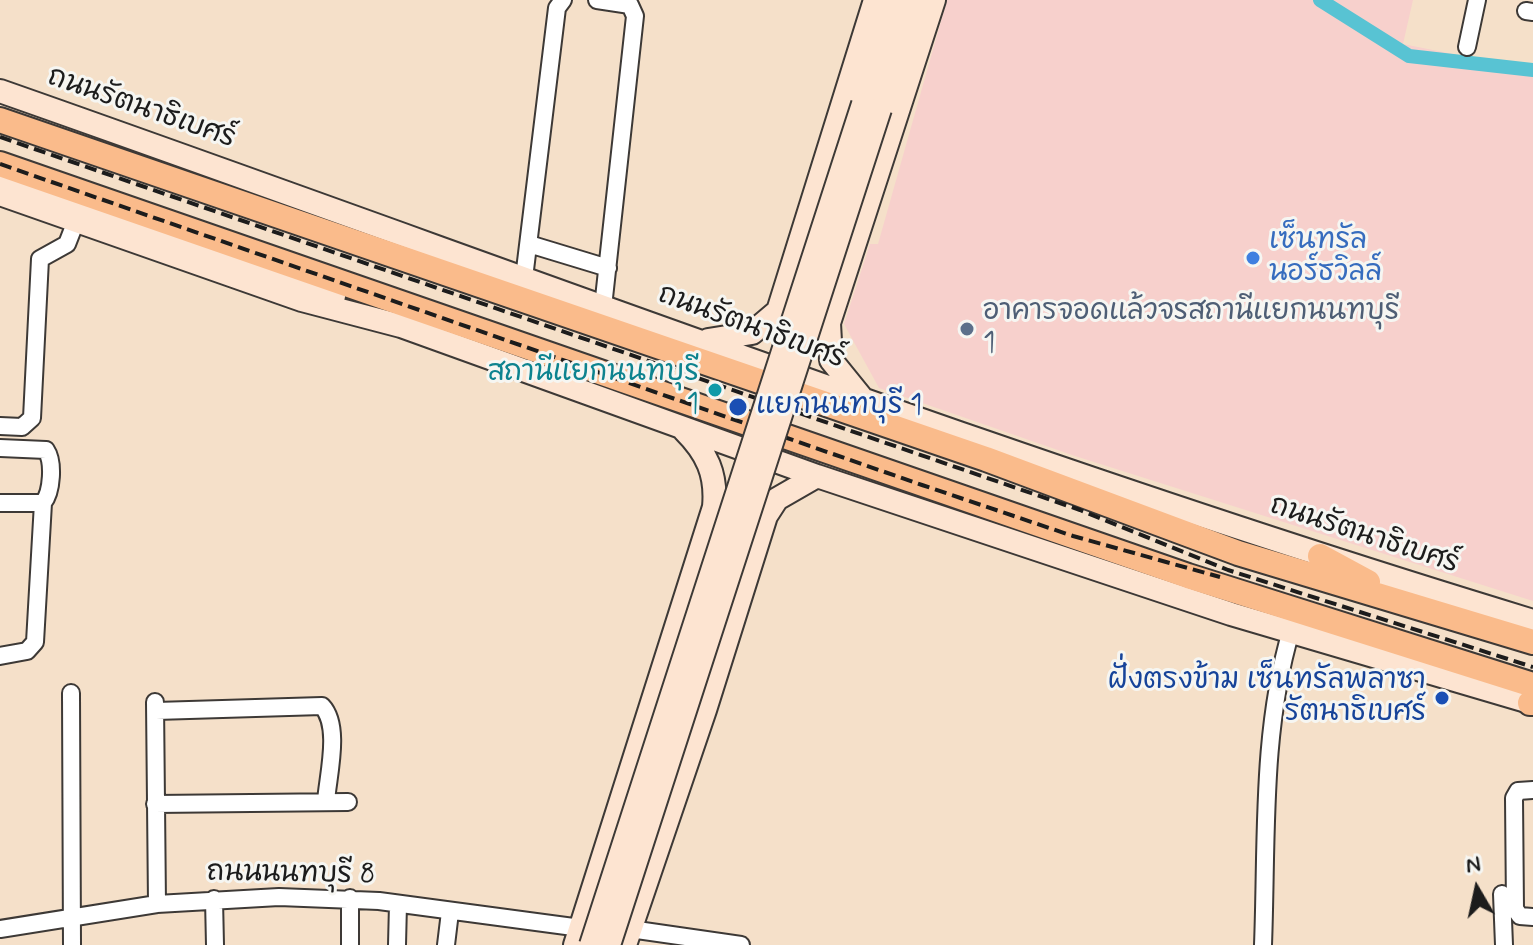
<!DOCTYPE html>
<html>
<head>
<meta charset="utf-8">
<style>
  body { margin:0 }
  #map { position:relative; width:1533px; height:945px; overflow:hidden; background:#f5e0c9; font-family:Mynerve,sans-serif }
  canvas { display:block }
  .north { position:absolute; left:1437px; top:849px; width:80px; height:80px; -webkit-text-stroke:6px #f6f6f2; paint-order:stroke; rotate:351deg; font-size:22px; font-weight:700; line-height:32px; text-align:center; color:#1c1c1c }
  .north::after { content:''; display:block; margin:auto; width:28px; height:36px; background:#1c1c1c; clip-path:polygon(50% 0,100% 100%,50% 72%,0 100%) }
</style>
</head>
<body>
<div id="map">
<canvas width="1533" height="945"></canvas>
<div class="north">N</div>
</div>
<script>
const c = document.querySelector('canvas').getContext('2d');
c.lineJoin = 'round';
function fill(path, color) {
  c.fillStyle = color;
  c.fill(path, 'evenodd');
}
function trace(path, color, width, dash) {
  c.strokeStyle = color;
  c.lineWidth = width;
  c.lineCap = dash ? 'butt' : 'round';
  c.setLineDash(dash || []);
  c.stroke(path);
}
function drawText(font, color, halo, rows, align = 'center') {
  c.font = font + ' Mynerve,"Playpen Sans Thai",sans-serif';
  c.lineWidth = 6;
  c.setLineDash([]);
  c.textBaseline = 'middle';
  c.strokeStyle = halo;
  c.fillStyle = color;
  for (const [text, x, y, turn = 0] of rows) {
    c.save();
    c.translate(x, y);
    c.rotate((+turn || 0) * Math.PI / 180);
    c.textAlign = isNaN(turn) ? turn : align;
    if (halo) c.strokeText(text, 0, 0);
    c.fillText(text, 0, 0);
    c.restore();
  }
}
const built = new Path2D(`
  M947,0H1413L1403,44L1533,70V601L1075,456L879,388L844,324L870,244H878Z`);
const canal = new Path2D(`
  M1320,0L1409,56L1533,70`);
const street = new Path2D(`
  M597,0L630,5L635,16L603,307
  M1526,11L1533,12
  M1467,47L1477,0
  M529,244L608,268
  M524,278L557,8L563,0
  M0,426L22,427L32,418L40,259L67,244L76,221
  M0,448L46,450C54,462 52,492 43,503L35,642L27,651L0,656
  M0,503H43
  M71,693L72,945
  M155,702L157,904
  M156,711L322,706C341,726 328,775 326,801
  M1533,790L1518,791L1514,798L1515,909L1520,916L1533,917
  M155,804L348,802
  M1502,894L1504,945
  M350,898V945
  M214,899L215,945
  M0,929L157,904L279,897L379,901L581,928
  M630,929L741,945
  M397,945L398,904
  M446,945L450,912
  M1263,945C1267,841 1261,732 1291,631`);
const secondary = new Path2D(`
  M0,91C510,270 1015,464 1533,621
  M863,104L895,0
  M880,109L913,0
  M0,178L334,296
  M0,194L302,300L401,326L817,476L1231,614L1533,703
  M708,340L752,333L778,311L875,0
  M861,397L831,360L829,323L934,0
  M575,945L714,507C717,474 707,453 684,430
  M625,945L705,710L766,516L777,499L817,476`);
const primary = new Path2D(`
  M0,120L986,459L1238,553L1533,642
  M0,164L1188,576L1533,685
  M1320,556L1368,582
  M1530,703H1533`);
const rail = new Path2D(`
  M0,137L1080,510L1228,570L1533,667
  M0,164L922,485L1073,536L1220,577`);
const secondaryBridge = new Path2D(`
  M591,945L863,104
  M609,945L880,109`);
const markers = [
  [1253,258,8,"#3f7fe0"],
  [967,329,8,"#5c6f8a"],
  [715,390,8,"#0f9aa8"],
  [738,407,10,"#1a4fb4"],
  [1442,698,8,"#1a4fb4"]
];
const streetNames = [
  ["ถนนรัตนาธิเบศร์",141,109,19],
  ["ถนนรัตนาธิเบศร์",751,328,20],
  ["ถนนรัตนาธิเบศร์",1364,536,18],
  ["ถนนนนทบุรี 8",291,875,1]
];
const shopNames = [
  ["เซ็นทรัล",1269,242],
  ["นอร์ธวิลล์",1269,274]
];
const serviceNames = [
  ["อาคารจอดแล้วจรสถานีแยกนนทบุรี",983,313],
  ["1",983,345]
];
const cultureNames = [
  ["สถานีแยกนนทบุรี",699,374],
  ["1",699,406]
];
const transitNames = [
  ["แยกนนทบุรี 1",756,407],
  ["ฝั่งตรงข้าม เซ็นทรัลพลาซา",1426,682,"right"],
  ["รัตนาธิเบศร์",1426,714,"right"]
];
fill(built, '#f7d0cc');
trace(canal, '#58c3d3', 14);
trace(street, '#3d3936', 20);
trace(secondary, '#3d3936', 26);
trace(primary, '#3d3936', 28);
trace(street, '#fff', 16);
trace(secondary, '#fde4d1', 22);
trace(primary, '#fabb8b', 24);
trace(rail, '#1c1c1c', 4, [12, 6]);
trace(secondaryBridge, '#3d3936', 26, []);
trace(secondaryBridge, '#fde4d1', 22);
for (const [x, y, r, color] of markers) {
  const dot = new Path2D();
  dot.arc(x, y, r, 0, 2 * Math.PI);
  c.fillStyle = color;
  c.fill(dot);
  trace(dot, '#f6f6f2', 3);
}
drawText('28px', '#1c1c1c', '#f6f6f2', streetNames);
drawText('28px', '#366cbe', '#f6f6f2', shopNames, 'left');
drawText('28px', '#4e5e75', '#f6f6f2', serviceNames, 'left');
drawText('28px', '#0d838f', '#f6f6f2', cultureNames, 'right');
drawText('28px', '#164399', '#f6f6f2', transitNames, 'left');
</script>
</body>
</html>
